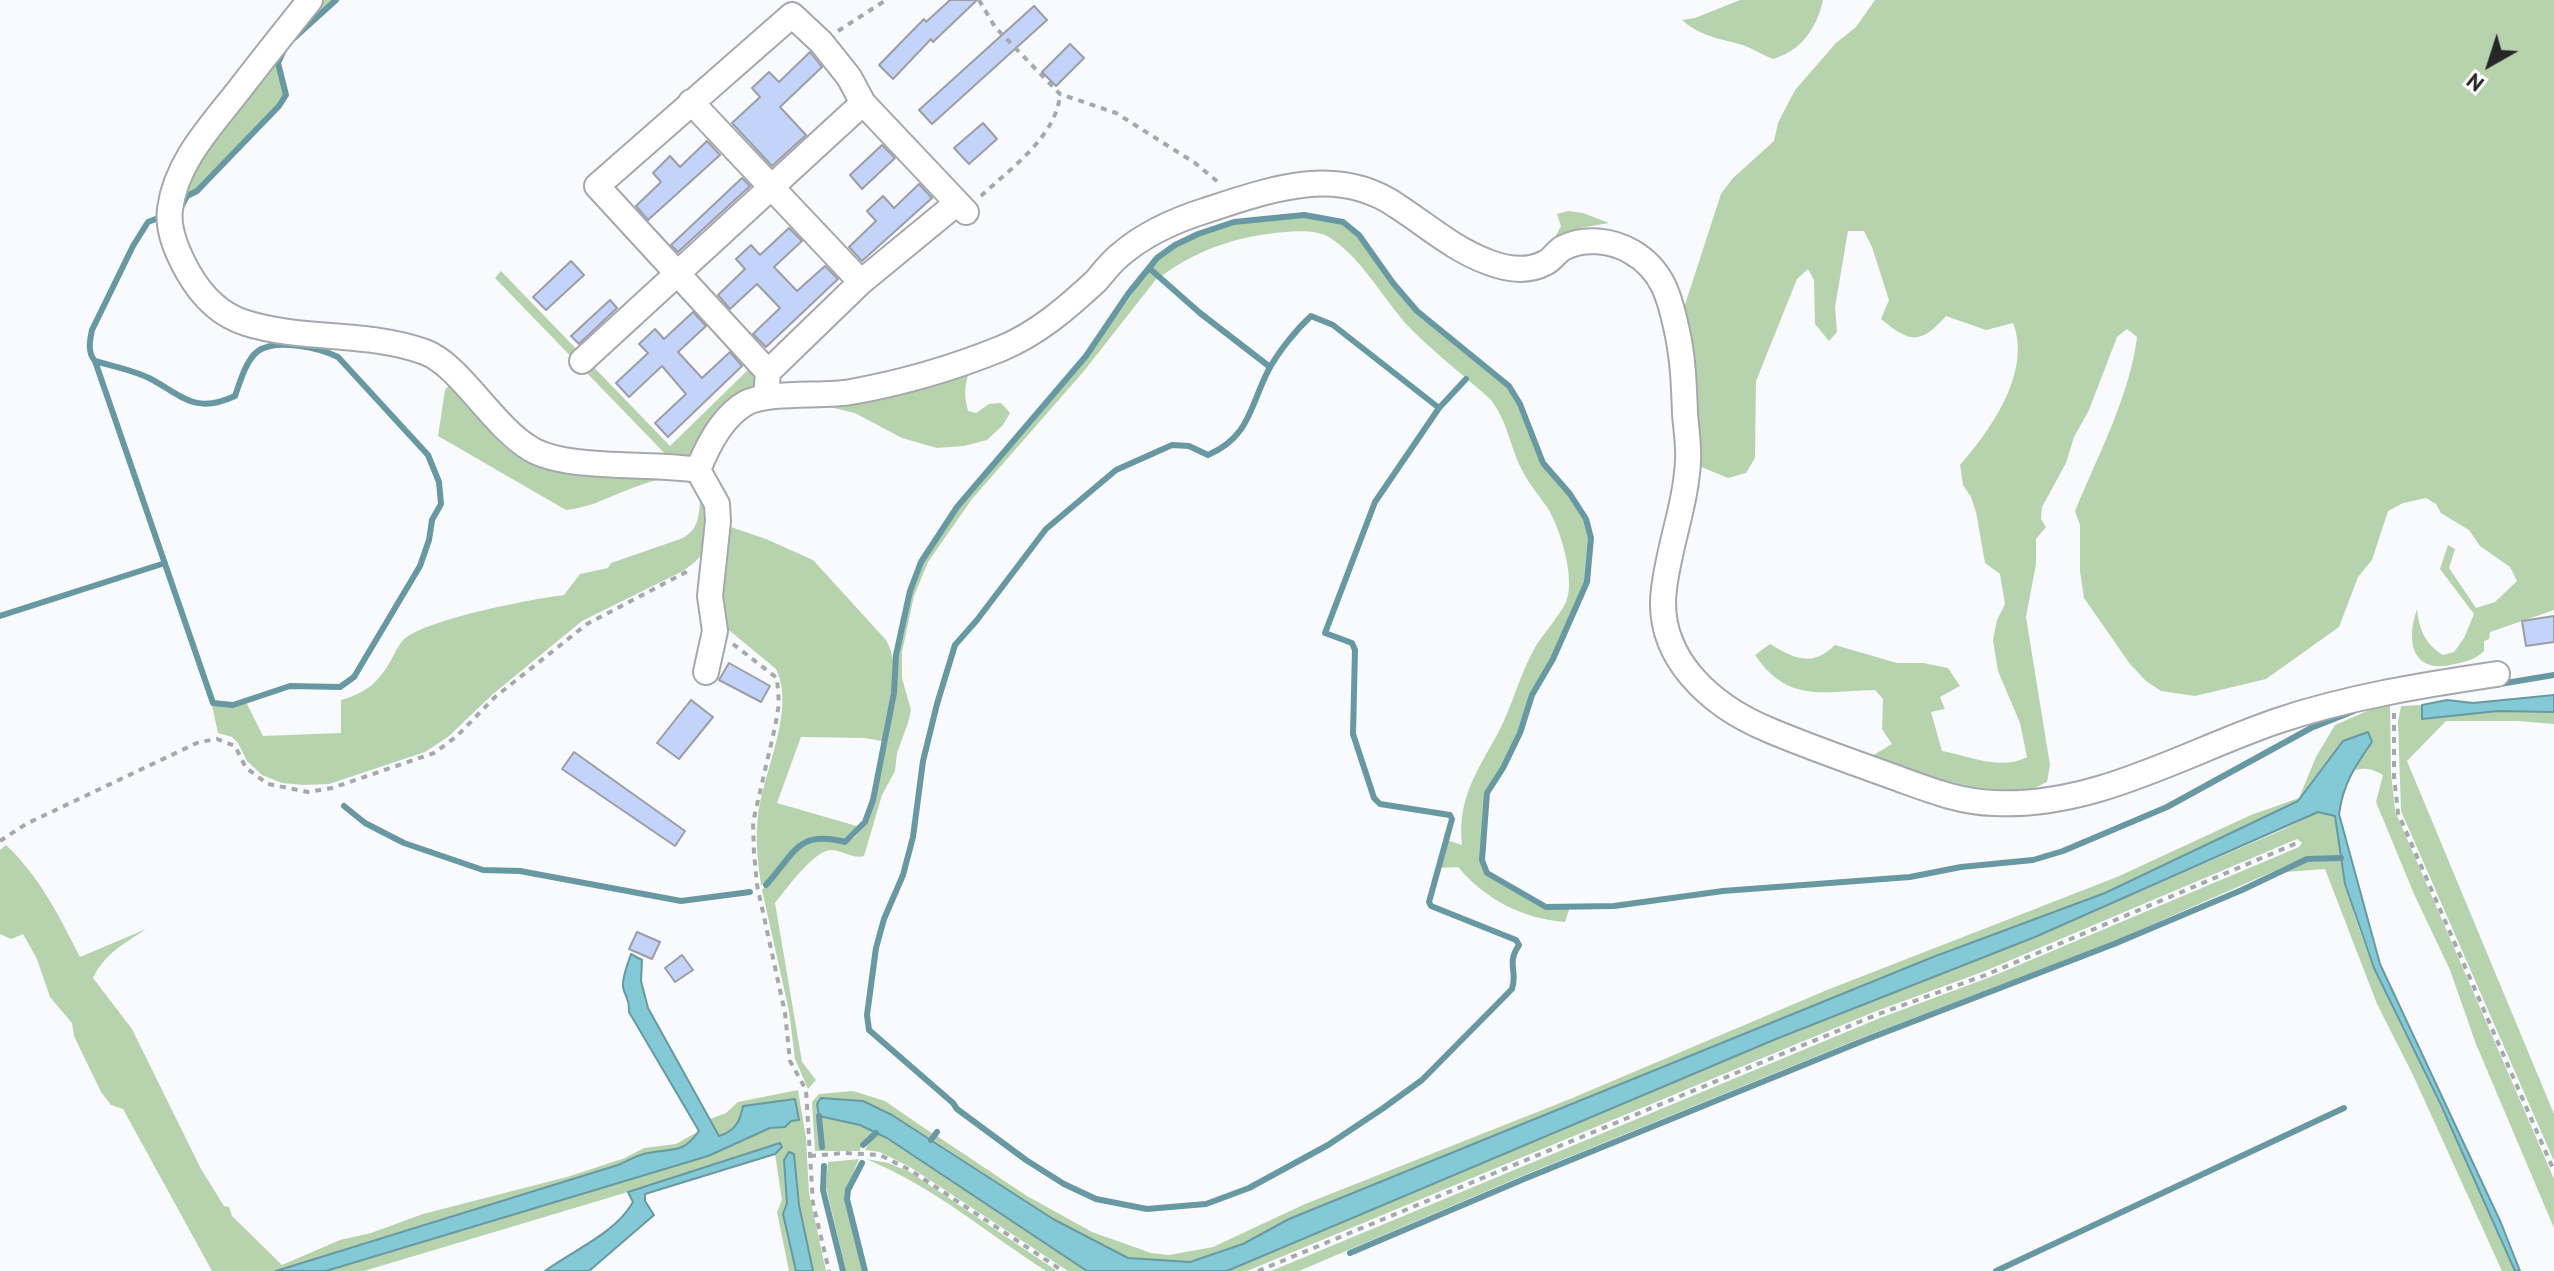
<!DOCTYPE html>
<html>
<head>
<meta charset="utf-8">
<style>
  body { margin:0 }
  #map { position:relative; width:2554px; height:1271px; overflow:hidden; background:#f8fafe; font-family:"PT Sans",sans-serif }
  canvas { display:block }
  .north { position:absolute; left:2450px; top:24px; width:80px; height:80px; -webkit-text-stroke:6px #fff; paint-order:stroke; rotate:219deg; font-size:22px; font-weight:700; line-height:32px; text-align:center; color:#252628 }
  .north::after { content:''; display:block; margin:auto; width:28px; height:36px; background:#252628; clip-path:polygon(50% 0,100% 100%,50% 72%,0 100%) }
</style>
</head>
<body>
<div id="map">
<canvas width="2554" height="1271"></canvas>
<div class="north">N</div>
</div>
<script>
const c = document.querySelector('canvas').getContext('2d');
c.lineJoin = 'round';
function fill(path, color) {
  c.fillStyle = color;
  c.fill(path, 'evenodd');
}
function trace(path, color, width, dash) {
  c.strokeStyle = color;
  c.lineWidth = width;
  c.lineCap = dash ? 'butt' : 'round';
  c.setLineDash(dash || []);
  c.stroke(path);
}
const green = new Path2D(`
  M315,0H334L283,48L277,63L284,95L278,105L196,190L186,195L177,213L179,185Z
  M1740,0H1823C1817,28 1801,51 1773,59C1763,55 1753,49 1743,45C1721,39 1699,36 1682,20L1695,18Z
  M1875,0H2554V610L2490,632L2489,639L2484,641V651C2474,660 2468,661 2455,664C2413,675 2405,643 2417,609C2419,629 2425,644 2443,655L2454,652L2464,638L2474,614L2440,569L2448,545L2455,549L2449,568L2476,608L2495,602L2517,581L2510,567L2480,546L2469,530L2441,513L2436,504L2426,498L2403,503L2388,511L2372,560L2358,577L2339,627L2266,679L2195,696L2161,691L2146,681L2130,664L2084,598L2080,571V525L2075,511C2097,458 2130,395 2137,337L2127,329L2117,337L2089,410L2074,437L2066,463L2042,507L2041,519L2046,527L2036,539V564L2026,617L2050,765L2047,782L2022,794L1975,796L1865,760L1892,744L1882,729L1883,699L1875,690C1824,691 1788,704 1755,655L1770,644C1794,658 1811,668 1835,645L1897,663H1923L1948,668L1960,686L1940,697L1945,709L1931,712L1942,751C1970,756 2000,771 2027,757L2020,723L1998,671L1993,640L1997,620L2005,604L2000,574L1985,563L1976,512L1971,497L1963,485L1960,465C1991,430 2032,371 2013,323L1986,330L1946,316C1920,346 1909,342 1881,319L1889,300L1872,247L1864,231H1848L1835,307L1837,332L1829,341L1815,324L1814,280L1808,269L1797,279L1756,381L1755,458L1746,473L1728,478L1694,464L1680,320L1721,194L1733,178L1774,141L1778,123L1795,90L1836,43L1856,27Z
  M1568,211L1583,213L1609,223L1580,228L1537,260L1516,258C1543,254 1549,250 1561,226L1557,214Z
  M1304,216L1342,224L1358,236L1415,312L1507,387L1519,404L1542,464L1569,495L1584,520L1589,538L1586,582L1551,658L1531,695L1519,733L1502,767L1485,793L1480,860L1486,874L1531,901L1546,908L1570,907L1565,922C1523,919 1485,899 1458,867L1440,868L1447,840L1462,845C1457,798 1478,770 1499,731C1512,706 1519,678 1532,653C1541,635 1558,619 1566,602C1576,579 1560,527 1547,507C1539,496 1530,485 1523,472C1510,448 1508,422 1491,400C1464,375 1434,353 1409,327C1383,299 1364,261 1332,239C1319,230 1300,231 1285,232C1238,236 1198,249 1160,277L1150,268C1186,224 1252,221 1304,216Z
  M1149,270L1157,278L1084,371L972,499L928,562L914,596L902,652V678L911,710L908,723L897,753L895,771L882,795L864,856C853,859 844,851 832,850C814,849 786,890 775,903L802,1062L816,1080L808,1089L795,1059L789,1011L762,890L805,842L816,838L846,844L855,837L867,823L875,801L896,693L898,655L911,592L922,563L959,508L1088,357Z
  M501,271L670,446L754,364L761,392L690,462H673L495,278Z
  M973,362C965,381 963,392 968,411L976,413L989,404L1001,403L1010,413L1003,425L987,440L964,446L937,448L902,438L855,413L834,408L771,402Z
  M454,379L510,440L682,473L706,489L709,546L695,562L683,571L582,621L493,694L448,737L425,752L329,784L304,785L282,783L262,775L247,761L238,743L232,737L218,733L212,705L233,707L246,702L263,736L341,733V700C366,693 379,682 391,660C395,653 399,644 404,639C428,619 531,599 564,595L580,574L608,568L611,563L683,538C694,531 697,525 699,512C710,447 623,493 596,503C586,506 576,509 566,510L438,436L445,390Z
  M725,525L766,539L813,560L886,640C903,669 889,709 882,741L864,738L801,737L777,803L860,827L845,841C796,828 795,851 766,883L761,885C758,862 755,839 758,816C763,772 796,710 776,669L724,626L719,606Z
  M2390,701L2391,773L2395,811L2554,1179V1228L2476,1044L2450,970L2414,894L2376,802L2383,775C2371,768 2364,767 2351,771L2372,742L2343,741L2298,801L2105,893L1933,957L1289,1219L1243,1244L1190,1262L1128,1258L1053,1219L934,1141L937,1136L1027,1196L1092,1232L1151,1253L1169,1255L1213,1247L1305,1204L1570,1099L1827,990L2117,877L2251,815L2299,798L2316,757L2335,725Z
  M2422,705L2423,719L2498,711L2554,712V724L2518,721H2446L2407,761L2554,1114V1161L2401,811L2398,722L2401,706Z
  M2318,812L2335,816L2341,856L2306,857L2112,942L1861,1038L1522,1176L1299,1271H1271L1880,1018L1993,976L2299,847L2302,843L2297,839L1985,971L1874,1012L1247,1271H1227L1776,1039L2035,937L2282,830Z
  M6,845C40,877 59,916 80,957L146,929C124,944 105,953 93,978L132,1029L201,1169L224,1206L229,1207L232,1216L282,1265L340,1240L371,1233L423,1214L567,1177L625,1158L644,1148L676,1144L699,1131C682,1154 674,1148 648,1153C638,1155 628,1161 618,1165L276,1271H212L123,1109L111,1105L101,1092L74,1036L72,1023L50,997L37,959L23,934L11,939L0,934V850Z
  M2342,860C2352,933 2389,1000 2421,1065C2454,1133 2486,1201 2515,1271H2502L2413,1075L2377,1004L2325,869L2285,872L2305,862Z
  M798,1090L806,1138L809,1193L826,1271H813L799,1205L797,1181L784,1160L787,1203L783,1214L796,1271H789L777,1212L782,1200L775,1154L782,1147L780,1143L628,1192L364,1271H326L708,1156L770,1128L785,1127L791,1121L799,1120H740L732,1131L719,1136L710,1119L726,1113L738,1102Z
  M853,1091L885,1101L933,1134L929,1138L892,1115L817,1104L820,1147H824L822,1116L860,1125L887,1138L1087,1271H1068L910,1167L880,1152L865,1150L874,1134L861,1143L860,1151H815L812,1102L819,1094Z
  M859,1159L845,1192V1200L864,1271H846L826,1187L828,1162Z
  M866,1159L888,1163L910,1172L1057,1271H1046C987,1233 931,1185 866,1159Z`);
const water = new Path2D(`
  M2554,695V712L2498,711L2422,719V705L2447,700L2473,703Z
  M2368,732L2372,742C2355,766 2343,784 2339,814L2380,964L2501,1223L2520,1271H2515L2442,1107L2374,968L2345,884L2335,816L2318,812L2035,937L1776,1039L1227,1271H1087L887,1138L860,1125L819,1116L817,1104L821,1098L863,1101L892,1115L1053,1219L1128,1258L1190,1262L1243,1244L1289,1219L1933,957L2105,893L2298,801L2343,741Z
  M631,954L642,960L641,981L648,1008L719,1136C735,1131 740,1122 743,1106L795,1099L799,1120L791,1121L785,1127L770,1128L708,1156L326,1271H276L618,1165C628,1161 638,1154 648,1153C673,1148 683,1154 699,1131L629,1012C630,998 625,998 623,987C622,976 628,964 631,954Z
  M780,1143L782,1147L775,1154L645,1194V1201L654,1215L589,1271H545C573,1250 615,1234 633,1202L628,1192Z
  M789,1152L794,1154L799,1205L813,1271H796L783,1214L787,1203L784,1160Z`);
const stream = new Path2D(`
  M294,38L336,0
  M180,209L187,196L197,191L279,106L286,95L278,63L284,50
  M1149,268L1200,313L1270,367
  M95,361C112,366 133,370 149,378C182,395 194,415 235,396C240,382 246,360 258,351C277,338 320,348 338,357L428,455L439,482L441,504L432,520L429,540L420,566L354,677L340,687L290,686L233,705L213,703L95,361C87,352 90,340 92,330L133,246L148,222L161,217
  M1439,408L1333,325L1311,316C1296,330 1278,352 1268,371C1250,406 1250,437 1208,455L1189,446L1172,445L1116,470L1046,529L977,620L955,645L937,704L923,761L913,837L903,875L884,919L876,948L867,1015L869,1030L953,1103L957,1109L1026,1160L1064,1184L1096,1199L1147,1209L1206,1204L1249,1188L1328,1145L1382,1109L1422,1080L1512,989C1518,971 1506,964 1519,945L1516,940L1431,906L1429,902L1452,819L1450,815L1380,804L1374,798L1353,734L1355,650L1352,643L1325,633L1375,502L1439,408L1466,379
  M0,616L165,563
  M2500,684L2554,675
  M344,806L365,823L404,843L483,870L520,871L681,901L750,892
  M766,885C796,852 797,830 845,842L865,822L873,800L894,693L896,655L910,591L921,562L957,507L1086,356L1128,294L1157,258L1175,245L1198,234L1234,222L1304,215L1343,222L1359,235L1393,283L1417,311L1509,386L1520,404L1543,463L1570,494L1586,519L1591,538L1587,582L1553,659L1532,695L1520,733L1503,768L1487,793L1482,860L1487,873L1546,907L1614,906L1723,891L1910,877L1961,867L2033,860L2063,851L2167,807L2311,728L2354,711
  M819,1116L822,1147
  M931,1140L937,1132
  M863,1145L876,1133
  M862,1163L848,1190L847,1199L865,1271
  M824,1166L823,1190L843,1271
  M1350,1253L1524,1179L1865,1040L2114,944L2242,890L2307,859L2341,858
  M1996,1271L2344,1108`);
const building = new Path2D(`
  M950,0H977L933,42L931,39L893,79L879,65L924,19L926,22Z
  M1034,6L1047,20L932,124L919,110Z
  M1070,44L1084,58L1056,86L1042,72Z
  M810,52L822,67L780,107L806,135L772,166L732,123L760,97L752,88L769,72L779,82Z
  M983,123L997,139L969,164L954,148Z
  M707,141L720,155L648,220L636,206L661,182L653,173L670,156L680,167Z
  M882,145L895,158L862,189L850,175Z
  M742,178L750,186L678,252L671,245Z
  M919,184L932,198L862,261L849,247L876,221L867,211L883,196L894,208Z
  M789,228L802,241L774,267L797,291L825,266L838,279L766,347L753,334L780,308L757,284L730,309L718,295L745,269L736,259L751,245L760,255Z
  M571,261L584,275L546,310L533,297Z
  M610,300L617,308L579,344L571,336Z
  M693,312L706,326L678,352L702,378L730,352L742,366L668,437L655,423L686,394L662,366L629,397L616,383L648,353L639,344L655,329L664,339Z
  M2554,616V642L2526,646L2522,621Z
  M729,663L770,686L761,702L719,680Z
  M691,700L713,717L679,759L657,743Z
  M574,752L685,831L675,846L562,769Z
  M637,932L660,942L652,959L629,949Z
  M682,955L693,970L675,982L665,968Z`);
const path = new Path2D(`
  M979,0L995,27L1060,94L1116,113L1195,163L1218,182
  M838,31L886,0
  M981,196C1010,169 1057,136 1060,94
  M733,644L777,678L779,704L775,727L753,822L754,853L757,885L785,1013L790,1061L806,1090L813,1203L829,1271
  M2394,713V776L2398,813L2554,1171
  M0,841L26,824L199,742L217,739L235,746L246,768L268,784L308,792L332,788L434,753L456,737L495,697L587,624L690,570
  M810,1156L844,1153L880,1155L910,1170L1063,1271
  M1258,1271L1876,1015L1988,974L2297,843`);
const minor = new Path2D(`
  M310,0C286,30 262,60 239,90C211,126 176,162 170,209C167,231 178,254 188,272C201,295 220,315 246,323C303,341 368,331 425,352C460,365 493,427 531,449C567,471 654,462 698,470L717,504L718,521L710,596L715,631L706,672
  M691,102L861,282
  M582,361L863,103
  M768,372L861,282L957,203
  M766,397L768,372L597,186L792,15L821,42L849,77L863,103L966,212
  M698,470C707,447 723,416 746,403C769,391 823,397 851,392C901,383 953,368 1000,349C1037,334 1067,308 1096,281C1104,272 1111,262 1120,255C1143,235 1176,220 1204,211C1269,190 1336,164 1397,206C1428,226 1453,249 1488,262C1506,269 1526,273 1545,263C1552,260 1556,252 1563,248C1584,237 1612,240 1632,252C1663,270 1670,298 1677,331C1683,358 1684,385 1685,413C1686,429 1689,445 1688,461C1686,504 1669,546 1664,589C1655,657 1711,706 1769,730C1809,747 1850,761 1891,776C1925,788 1957,802 1994,803C2094,808 2184,753 2277,721C2348,697 2423,685 2497,674`);
fill(green, '#b7d3ad');
fill(water, '#84cad6');
trace(water, '#6899a2', 2);
trace(stream, '#6899a2', 6);
fill(building, '#c3d3fa');
trace(building, '#9c9ea5', 2);
trace(minor, '#a6a8ae', 28);
trace(path, '#a6a8ab', 4, [6, 6]);
trace(minor, '#fff', 24);
</script>
</body>
</html>
